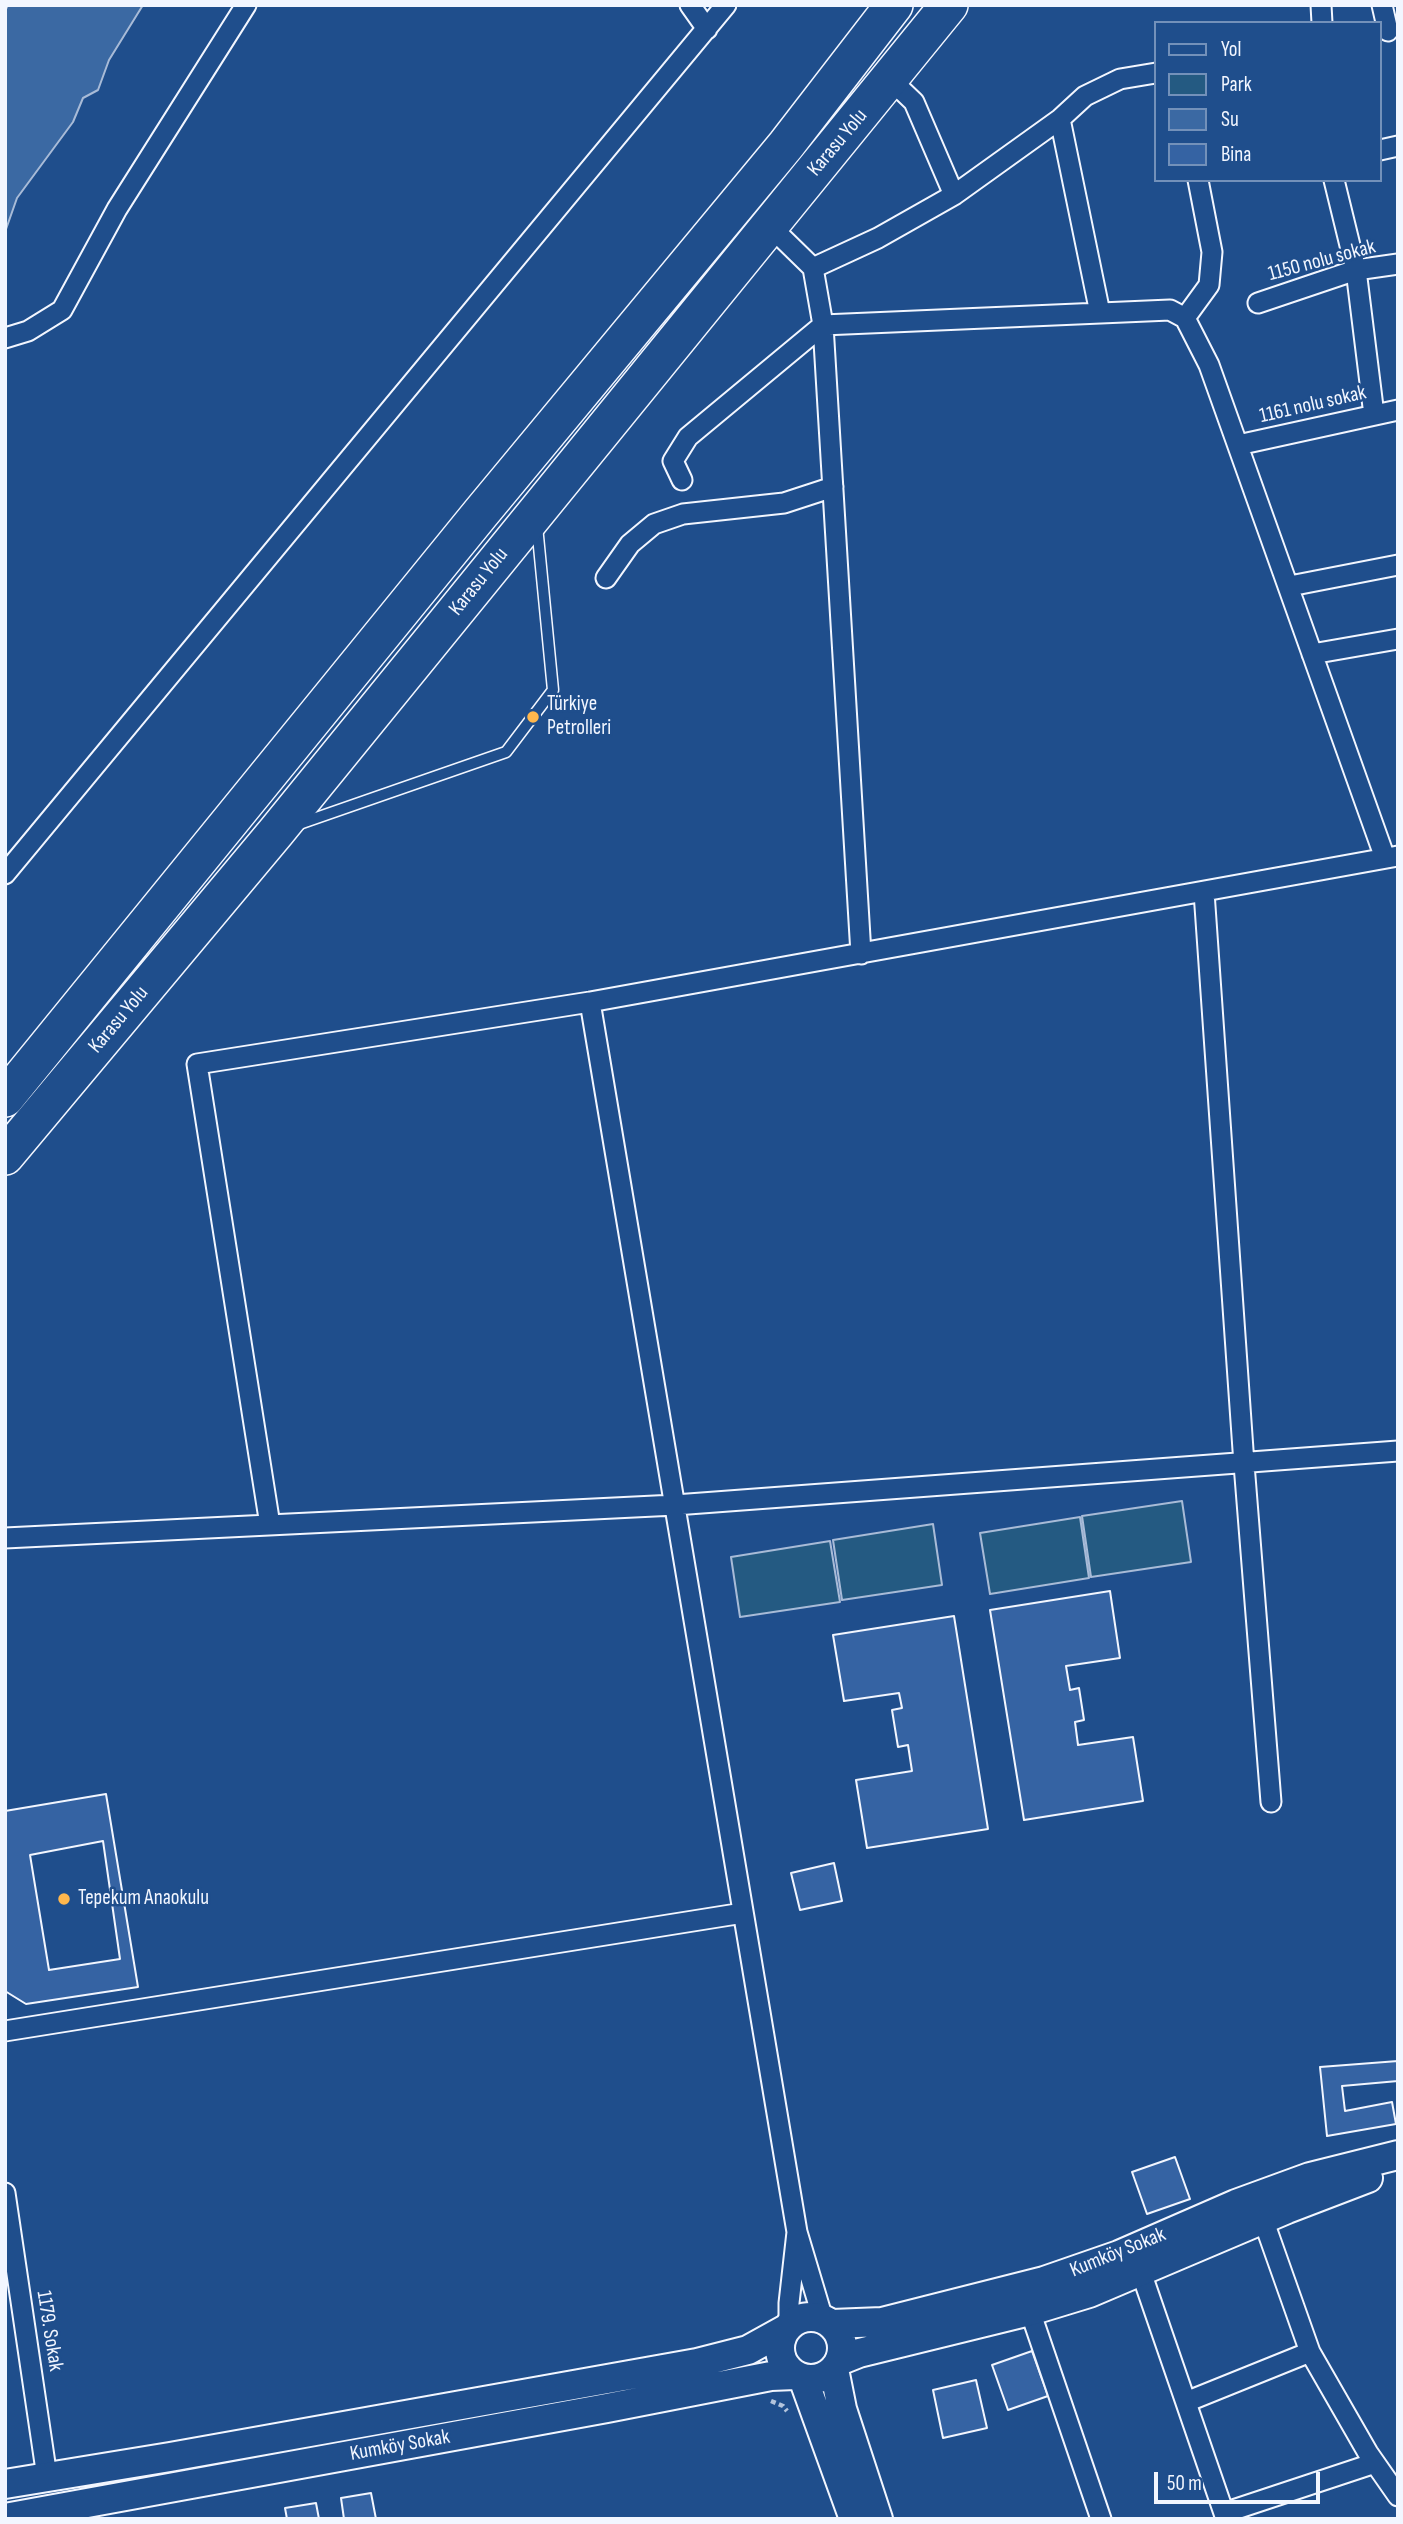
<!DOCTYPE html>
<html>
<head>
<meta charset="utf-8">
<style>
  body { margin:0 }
  #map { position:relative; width:1403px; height:2524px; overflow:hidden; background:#1f4e8c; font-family:"Sofia Sans Condensed",sans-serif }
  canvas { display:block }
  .frame { position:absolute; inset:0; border:7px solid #f2f6ff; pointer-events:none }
  .legend { position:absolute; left:1154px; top:21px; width:228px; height:161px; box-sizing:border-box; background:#1f4e8c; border:2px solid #7391ba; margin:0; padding:9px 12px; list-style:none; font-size:21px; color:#f2f6ff }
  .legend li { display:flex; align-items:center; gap:14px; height:35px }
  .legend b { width:35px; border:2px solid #7391ba }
  .scale { position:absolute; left:1154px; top:2472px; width:166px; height:32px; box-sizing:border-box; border:4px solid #f2f6ff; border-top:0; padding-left:9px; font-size:21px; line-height:24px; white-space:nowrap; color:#f2f6ff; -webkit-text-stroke:5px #1f4e8c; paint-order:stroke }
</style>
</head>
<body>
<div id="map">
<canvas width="1403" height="2524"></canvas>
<div class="frame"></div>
<ul class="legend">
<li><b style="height:9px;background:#1f4e8c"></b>Yol</li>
<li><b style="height:19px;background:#245a82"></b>Park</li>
<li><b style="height:19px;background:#3b69a3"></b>Su</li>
<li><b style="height:19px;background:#3563a3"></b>Bina</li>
</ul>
<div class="scale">50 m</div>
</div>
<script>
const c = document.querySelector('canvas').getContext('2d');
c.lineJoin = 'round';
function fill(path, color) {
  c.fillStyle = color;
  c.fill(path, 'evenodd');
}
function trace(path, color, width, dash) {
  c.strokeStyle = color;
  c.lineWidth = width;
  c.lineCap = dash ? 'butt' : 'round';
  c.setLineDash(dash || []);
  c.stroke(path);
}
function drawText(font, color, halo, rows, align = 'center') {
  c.font = font + ' "Sofia Sans Condensed",sans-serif';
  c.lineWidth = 5;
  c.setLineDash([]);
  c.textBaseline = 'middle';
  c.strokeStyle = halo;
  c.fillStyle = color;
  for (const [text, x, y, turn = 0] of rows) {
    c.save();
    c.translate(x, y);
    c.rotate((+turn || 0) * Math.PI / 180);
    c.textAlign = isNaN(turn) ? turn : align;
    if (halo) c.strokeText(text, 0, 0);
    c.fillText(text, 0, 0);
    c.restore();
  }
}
const green = new Path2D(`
  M1182,1501L1191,1562L1091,1577L1082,1516Z
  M1080,1517L1089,1578L990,1594L980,1533Z
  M933,1524L942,1585L842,1600L833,1540Z
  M830,1541L840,1602L740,1617L731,1557Z`);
const water = new Path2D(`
  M8,5H143L109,60L98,90L83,98L73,122L17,198L5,232V11Z`);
const building = new Path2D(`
  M1110,1591L1120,1658L1066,1666L1070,1690L1079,1688L1084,1720L1075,1722L1078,1745L1133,1737L1143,1801L1024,1820L990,1610Z
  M954,1616L988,1829L867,1848L856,1780L912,1771L908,1745L898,1747L892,1710L902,1708L899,1693L844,1701L833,1635Z
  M106,1794L138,1987L26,2004L5,1991V1811Z
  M103,1841L120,1959L49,1970L30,1855Z
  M834,1863L842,1901L800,1910L791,1873Z
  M1398,2061V2081L1342,2086L1345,2111L1392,2102L1396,2124L1327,2136L1320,2067Z
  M1175,2157L1190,2199L1147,2214L1132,2172Z
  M1032,2351L1048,2396L1008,2410L992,2365Z
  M976,2380L987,2428L943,2438L933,2390Z
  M371,2493L376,2519H344L341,2498Z
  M316,2503L319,2519H287L285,2508Z`);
const path = new Path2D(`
  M771,2401L783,2406L787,2411`);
const lane = new Path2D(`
  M299,824L506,752L553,690L537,526`);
const street = new Path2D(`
  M690,5L707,29
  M1321,5L1322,23
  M1382,5L1388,31
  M891,80L914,102L954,195
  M1060,119L1100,313
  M1380,150L1398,146
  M1334,180L1356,270L1374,415
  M770,226L813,268L823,325L861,954
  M813,268L878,238L954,195L1060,119L1085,96L1120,79L1156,73
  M1258,303L1356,270L1398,264
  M1185,318L1209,285L1212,252L1198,180
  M5,338L28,331L62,310L117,209L246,5
  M1238,445L1398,410
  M682,480L673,461L688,437L823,325L1170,310L1185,318L1209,365L1385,858
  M606,578L630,544L654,524L683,514L784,503L833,487
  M1290,586L1398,565
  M1312,654L1398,639
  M5,874L726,5
  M1204,892L1244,1464L1271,1802
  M590,1002L797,2232
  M270,1525L197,1064L590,1002L1398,856
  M5,1538L675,1505L1398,1451
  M5,2031L743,1913
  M5,2193L47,2477
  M1263,2219L1310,2352L1368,2453L1398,2496
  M1141,2272L1226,2519
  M1030,2311L1101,2519
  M789,2325V2303L797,2232L823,2319
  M1186,2402L1310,2352
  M1224,2513L1375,2463`);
const secondary = new Path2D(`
  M780 2348a31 31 0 1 1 62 0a31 31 0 1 1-62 0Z
  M832,2324L882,2322L1044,2281L1119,2255L1236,2204L1310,2177L1398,2155
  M839,2361L859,2353L1030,2311L1089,2293L1287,2209L1368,2178
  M834,2369L842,2409L878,2519
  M803,2378L854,2519
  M5,2484L170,2457L697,2363L748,2350L786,2329
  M5,2518L607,2408L771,2376L795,2375`);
const highway = new Path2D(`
  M5,1098L480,514L786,145L894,5
  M5,1156L276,832L949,5`);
const markers = [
  [533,717,7,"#ffb74d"],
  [64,1899,7,"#ffb74d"]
];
const streetNames = [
  ["Karasu Yolu",838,143,-50],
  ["1150 nolu sokak",1322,261,-15],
  ["1161 nolu sokak",1313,405,-13],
  ["Karasu Yolu",479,582,-51],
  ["Karasu Yolu",119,1020,-50],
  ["Kumköy Sokak",1118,2253,-22],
  ["1179. Sokak",49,2331,81],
  ["Kumköy Sokak",400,2446,-10]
];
const poiNames = [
  ["Türkiye",547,705],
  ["Petrolleri",547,729],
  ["Tepekum Anaokulu",78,1899]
];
fill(green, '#245a82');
trace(green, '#a8bbd7', 2);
fill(water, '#3b69a3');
trace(water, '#a8bbd7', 2);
fill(building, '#3563a3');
trace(building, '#f2f6ff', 2);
trace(lane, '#f2f6ff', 13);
trace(street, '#f2f6ff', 23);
trace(secondary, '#f2f6ff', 32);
trace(highway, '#f2f6ff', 40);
trace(path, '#b3c4dc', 4.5, [5, 3.5]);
trace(lane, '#1f4e8c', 10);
trace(street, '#1f4e8c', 19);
trace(secondary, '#1f4e8c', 28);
trace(highway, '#1f4e8c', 37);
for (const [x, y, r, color] of markers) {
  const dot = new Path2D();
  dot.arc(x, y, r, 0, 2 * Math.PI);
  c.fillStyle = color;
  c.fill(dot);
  trace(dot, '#1f4e8c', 2.5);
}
drawText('21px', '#f2f6ff', '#1f4e8c', streetNames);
drawText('21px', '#f2f6ff', '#1f4e8c', poiNames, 'left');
</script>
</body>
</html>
